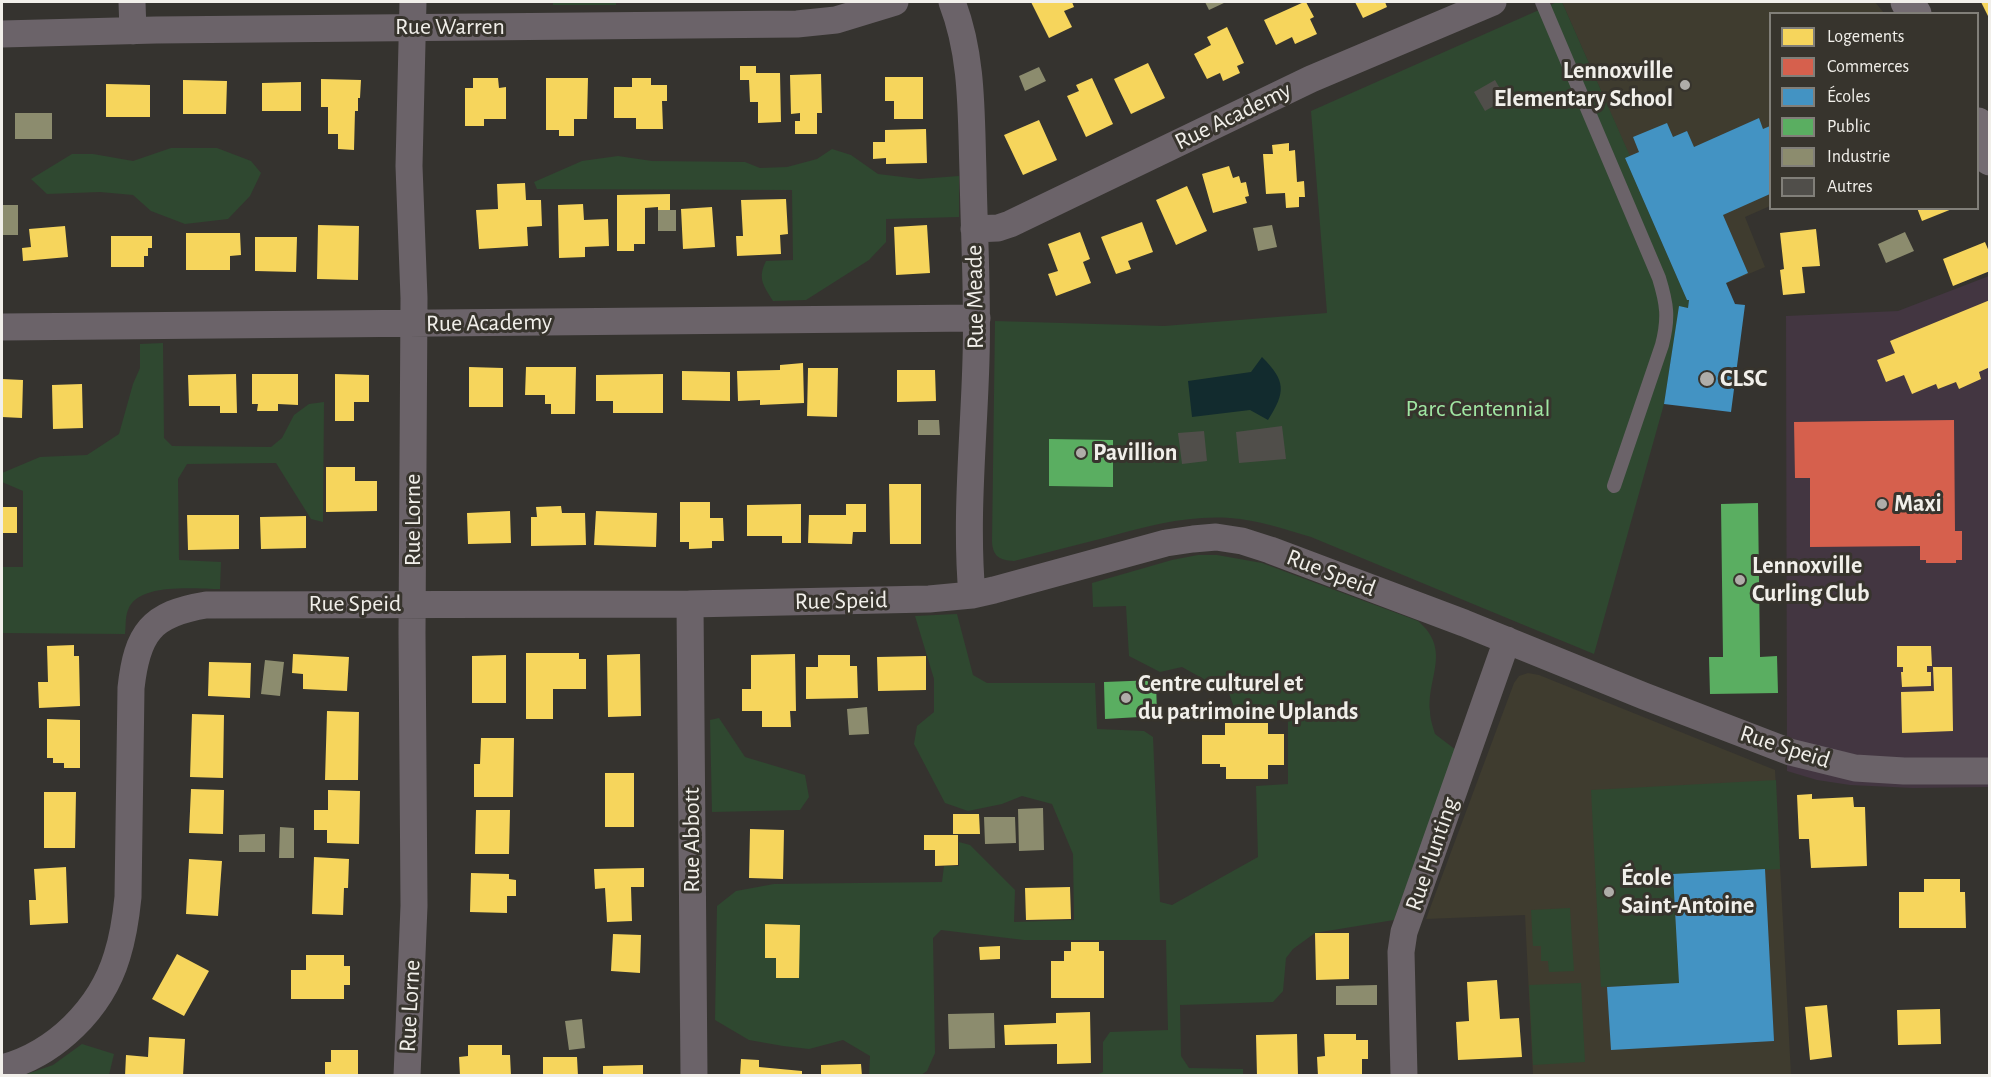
<!DOCTYPE html>
<html>
<head>
<meta charset="utf-8">
<style>
  body { margin:0 }
  #map { position:relative; width:1991px; height:1077px; overflow:hidden; background:#35332f; font-family:"Alegreya Sans",sans-serif }
  canvas { display:block }
  .frame { position:absolute; inset:0; border:3px solid #f1efea; pointer-events:none }
  .legend { position:absolute; left:1769px; top:12px; width:210px; height:198px; box-sizing:border-box; background:#37342d; border:2px solid #817f79; margin:0; padding:8px 10px; list-style:none; font-size:18px; color:#f1efea }
  .legend li { display:flex; align-items:center; gap:12px; height:30px }
  .legend b { width:30px; border:2px solid #817f79 }
</style>
</head>
<body>
<div id="map">
<canvas width="1991" height="1077"></canvas>
<div class="frame"></div>
<ul class="legend">
<li><b style="height:16px;background:#f6d55c"></b>Logements</li>
<li><b style="height:16px;background:#d6604d"></b>Commerces</li>
<li><b style="height:16px;background:#4393c3"></b>Écoles</li>
<li><b style="height:16px;background:#5aae61"></b>Public</li>
<li><b style="height:16px;background:#8c8c6e"></b>Industrie</li>
<li><b style="height:16px;background:#504e4a"></b>Autres</li>
</ul>
</div>
<script>
const c = document.querySelector('canvas').getContext('2d');
c.lineJoin = 'round';
function fill(path, color) {
  c.fillStyle = color;
  c.fill(path, 'evenodd');
}
function trace(path, color, width, dash) {
  c.strokeStyle = color;
  c.lineWidth = width;
  c.lineCap = dash ? 'butt' : 'round';
  c.setLineDash(dash || []);
  c.stroke(path);
}
function drawText(font, color, halo, rows, align = 'center') {
  c.font = font + ' "Alegreya Sans",sans-serif';
  c.lineWidth = 6;
  c.setLineDash([]);
  c.textBaseline = 'middle';
  c.strokeStyle = halo;
  c.fillStyle = color;
  for (const [text, x, y, turn = 0] of rows) {
    c.save();
    c.translate(x, y);
    c.rotate((+turn || 0) * Math.PI / 180);
    c.textAlign = isNaN(turn) ? turn : align;
    if (halo) c.strokeText(text, 0, 0);
    c.fillText(text, 0, 0);
    c.restore();
  }
}
const commercial = new Path2D(`
  M1989,276V787L1913,788L1850,785L1817,780L1787,771L1786,316L1898,311Z`);
const built = new Path2D(`
  M1562,2H1875L1884,13L1770,14V206L1745,217L1765,267L1687,300L1625,158L1629,155Z
  M1528,673L1539,675L1775,770L1791,1075H1533L1525,915L1426,919L1514,683L1519,676Z`);
const green = new Path2D(`
  M553,2H616V5H553Z
  M1557,2H1562L1630,156L1625,158L1687,300H1689L1688,308L1679,307L1664,404L1594,654L1311,537C1284,529 1258,520 1230,518C1188,515 1148,526 1108,537C1076,545 1045,553 1014,561C1000,560 993,557 992,542L995,321L1164,326L1327,313L1311,111Z
  M171,148H217L251,161L261,173L250,196L228,219L185,224L151,211L133,195L100,192L47,194L31,179L72,154H93L133,161Z
  M832,149L851,155L878,174L919,179L959,176V217L886,219V242L869,260L806,300L773,301C764,286 757,279 766,261L793,260L792,190L537,189L534,182L582,161L618,156L652,161L745,162L760,168L787,167L817,159Z
  M163,343L164,438L172,446L271,447L282,438L294,415L309,404L324,402L323,522L311,519L276,463L187,464L178,479L179,560L221,562L220,589C195,589 138,582 128,610C125,617 126,627 125,634L2,633V567H23V491L2,482V473L40,457L87,455L119,434L133,384L140,368V344Z
  M1198,555H1217L1262,563L1418,621C1452,650 1427,677 1430,711C1430,719 1433,727 1435,734L1456,750L1394,920L1315,933L1293,949L1286,958L1283,991L1273,1002L1180,1005L1181,1056L1189,1068L1243,1069V1075H1096L1103,1072V1042L1110,1032L1168,1030L1166,940H1024L941,930L933,938L935,1053L927,1071L921,1075H869L870,1056L843,1040L809,1049L783,1046L749,1040L715,1020L717,906L736,891L774,884L942,882L944,866H959V842L970,845L1015,890L1014,922L1074,920L1073,854L1052,804L1022,796L1002,804L968,811L945,803L914,744L917,726L934,712V679L915,616L957,614L973,675L987,683H1095L1097,729L1144,731L1153,737L1160,902L1172,905L1258,857L1256,786L1288,784V716H1237L1229,693L1182,667L1160,672L1129,656L1126,606L1093,607L1092,583L1172,560Z
  M719,718L745,757L805,775L809,797L800,810L712,812L710,720Z
  M1776,780L1780,869L1673,875L1679,983L1601,987L1591,790Z
  M1570,908L1574,971L1549,972L1548,961H1541V946H1533L1531,910Z
  M1581,983L1585,1062L1533,1065L1529,985Z
  M82,1044L114,1054L109,1075H24L53,1065Z`);
const water = new Path2D(`
  M1262,357C1286,381 1286,392 1268,420L1250,410L1192,417L1188,381L1251,372Z`);
const homes = new Path2D(`
  M1031,2H1072L1074,7L1064,11L1072,27L1049,38Z
  M1304,2H1306L1314,17L1310,19L1317,34L1295,44L1292,37L1276,45L1264,20Z
  M1355,2H1385L1387,7L1363,18Z
  M1981,2H1990V20Z
  M1227,27L1244,63L1237,66L1240,73L1223,81L1220,73L1207,79L1194,54L1211,45L1207,37Z
  M1148,63L1165,98L1131,114L1114,79Z
  M740,66H756V73H780L781,122L758,123V102H750L749,80H740Z
  M821,74L822,113H817V134H795V121H800V113L791,114L790,75Z
  M885,77H923V119H894V101H885Z
  M473,78H498L499,88L506,87V119H484V126H465V88H473Z
  M546,78H588L587,119H574V136H559V130H546Z
  M632,78H651V85H667V101H662L663,129H636V118H614V87H632Z
  M1092,78L1113,124L1086,137L1067,96L1079,91L1076,85Z
  M321,79L361,80L360,98H358V111H355L354,150L338,149V134H328V107H321Z
  M183,80L227,81L226,114H183Z
  M301,82V111H262V83Z
  M106,84L150,85V117H106Z
  M1039,120L1057,160L1023,175L1004,135Z
  M926,129L927,163L886,164V158L873,159V142H885V130Z
  M1289,143V151L1295,150L1297,182L1304,181L1305,197H1299V207L1286,208L1285,193L1266,194L1263,154H1273L1272,145Z
  M1229,166L1233,178L1239,176L1241,183L1246,182L1249,196L1245,197L1247,203L1213,213L1202,174Z
  M525,183L526,200H541L542,226L527,227L528,246L479,249L476,210L498,209L497,184Z
  M1187,186L1207,231L1176,245L1156,200Z
  M670,194V210H658V207L645,208V244H634V251H617V195Z
  M786,199L788,234L780,235L781,254L737,256L736,236H743L741,200Z
  M583,204L584,220L608,219L609,246L585,247V257L559,258L558,205Z
  M712,207L715,247L683,249L681,209Z
  M1917,208H1952V209L1922,221Z
  M1142,222L1153,252L1128,261L1131,269L1116,274L1101,237Z
  M318,225L359,226L358,280L317,279Z
  M927,225L930,273L896,275L894,227Z
  M65,226L68,257L23,261L22,248L31,247L29,229Z
  M1816,229L1820,266L1802,267L1805,293L1783,295L1780,270L1784,269L1780,233Z
  M1080,232L1090,259L1083,262L1091,283L1056,296L1048,274L1058,271L1048,244Z
  M186,233H240L241,255L230,256V270H186Z
  M111,236H152V248H148V256H144V267H111Z
  M255,237H297L296,272L255,271Z
  M1985,242L1990,254V271L1953,286L1943,259Z
  M1990,300V367L1979,372L1981,379L1959,389L1956,382L1938,389L1936,384L1912,394L1904,375L1886,382L1877,360L1895,353L1890,341Z
  M803,363L804,403L760,405V400L738,401L737,371L780,370V365Z
  M469,367L503,368V407H469Z
  M526,367H576L575,414H551V404H545V395H525Z
  M808,368H838L837,417L807,416Z
  M897,370H935L936,401L897,402Z
  M682,371L730,372V401L682,400Z
  M236,374L237,413H220V406H189L188,375Z
  M252,374H298V405L278,404V411H257L258,404H252Z
  M335,374L369,375V402H354V421H335Z
  M663,374V413H613V401H596V375Z
  M2,379L23,380L22,418L2,417Z
  M82,384L83,428L53,429L52,385Z
  M326,467H355V481H377V511L326,512Z
  M889,484H921V544H890Z
  M680,502H710V518H723L724,541H712V548L689,549V542H680Z
  M801,504V543H782V536H747V505Z
  M846,504H866V532H853L852,544L808,543L809,515H846Z
  M561,506L562,513H585L586,545L531,546V517H537L536,507Z
  M2,507H17V533H2Z
  M510,511L511,543L468,544L467,513Z
  M596,511L657,513L656,547L594,545Z
  M187,515H239V549L188,550Z
  M306,516V548L261,549L260,517Z
  M74,645V656H79L80,706L39,708L38,682H48L47,646Z
  M1897,646H1931L1932,666H1927V672H1931V686L1902,687L1901,672H1903V667H1897Z
  M526,653H579V659H586V689H553V719H526Z
  M293,654L349,657L347,691L303,689V674L292,673Z
  M640,654L641,716L608,717L607,655Z
  M795,654L796,711H790L791,727H762V711H742V689H751V655Z
  M506,655V703H472V656Z
  M818,655H850V666H857L858,698L806,699V667H818Z
  M926,656V690L878,691L877,657Z
  M209,662L251,663L250,698L208,696Z
  M1933,667H1952L1953,731L1902,733L1901,692L1934,691Z
  M327,711L359,712L358,780H325Z
  M192,714L224,715L223,778L190,777Z
  M47,719L80,720V768H64V763H53V758H47Z
  M1225,723H1268V734H1284V765H1268V779H1226V767H1220V764H1202V735H1225Z
  M481,738H514L513,797H474V764H480Z
  M605,773H634V827H605Z
  M191,789L224,790L223,834L189,833Z
  M328,790L360,791L359,844L327,843V830H314V810H328Z
  M44,792H76L75,848H44Z
  M1812,794V799L1853,797L1854,807H1865L1867,866L1811,868L1809,839H1799L1797,795Z
  M476,810H510L509,854H475Z
  M953,814H979L980,834H953Z
  M750,829L784,830L783,879L749,878Z
  M924,835H958V865L935,866V850H924Z
  M314,857L349,859L348,888H344L343,915L312,914Z
  M189,859L222,861L218,916L186,914Z
  M66,867L68,923L30,925L29,900H36L34,869Z
  M644,868V887H631L632,921L607,922L605,888L595,889L594,869Z
  M471,873L509,874V879L516,880V896H507V913L470,912Z
  M1924,879H1960V892H1965L1966,928H1899V892H1924Z
  M1070,887L1071,919L1026,920L1025,888Z
  M765,924L800,925L799,978H776V958H765Z
  M1315,933H1349V979L1316,980Z
  M613,934L641,935L640,973L611,971Z
  M1071,942H1099V951H1104V998H1051V961H1064V951H1071Z
  M1000,946V959L980,960L979,947Z
  M177,954L209,971L184,1016L152,999Z
  M306,955H344V966H350V985H344V999H291V970H306Z
  M1497,980L1500,1019L1519,1018L1522,1057L1458,1060L1456,1022L1469,1021L1467,982Z
  M1827,1005L1832,1057L1810,1060L1805,1007Z
  M1940,1009L1941,1044L1898,1045L1897,1010Z
  M1090,1012L1091,1063L1057,1064V1044L1005,1045L1004,1025L1056,1023V1013Z
  M1297,1034L1298,1076H1257L1256,1035Z
  M1324,1034H1356V1040H1368V1059H1362V1074H1356V1076H1318L1317,1057L1325,1056Z
  M149,1037L185,1039L183,1076H125L126,1055L148,1057Z
  M468,1045H502V1055H510L511,1076H460L459,1057L468,1056Z
  M331,1050H358V1076H325V1062H331Z
  M543,1057H577L578,1076H543Z
  M741,1059L759,1060V1067L802,1071V1076H740Z
  M861,1064L862,1076H821V1065Z
  M643,1065V1076H603V1066Z`);
const shops = new Path2D(`
  M1954,420L1955,531H1962V560H1956V563H1926V560H1920V546L1810,547V478H1795L1794,422Z`);
const schools = new Path2D(`
  M1759,118L1763,129L1770,126V194L1723,215L1748,273L1726,283L1735,304L1745,305L1731,412L1664,404L1679,306L1688,308L1689,300H1687L1625,158L1639,152L1633,137L1667,123L1673,137L1687,131L1694,147Z
  M1765,869L1774,1041L1611,1050L1607,987L1679,983L1673,874Z`);
const public = new Path2D(`
  M1049,439L1113,440V487L1049,486Z
  M1758,503L1760,657L1777,656L1778,693L1710,694L1709,657H1723L1721,504Z
  M1156,680L1157,716L1105,719L1104,682Z`);
const industry = new Path2D(`
  M1205,2H1226L1209,10Z
  M1039,67L1046,81L1025,91L1019,76Z
  M15,113H52V139H15Z
  M2,205H18V235H2Z
  M658,210H676V231H658Z
  M1272,225L1277,247L1258,251L1253,228Z
  M1905,232L1914,251L1886,263L1878,244Z
  M918,420H939L940,435H918Z
  M265,660L284,662L280,696L261,694Z
  M867,707L869,734L849,735L847,709Z
  M1043,808L1044,850L1019,851L1018,809Z
  M984,817H1015L1016,843L985,844Z
  M280,827L294,828V858H279Z
  M265,834V852H239V835Z
  M1377,985V1005H1336V986Z
  M994,1013L995,1048L949,1049L948,1014Z
  M582,1019L585,1048L569,1050L565,1021Z`);
const building = new Path2D(`
  M1495,80L1506,99L1485,111L1474,92Z
  M1282,426L1286,459L1239,463L1236,432Z
  M1204,431L1207,461L1182,464L1178,433Z`);
const service = new Path2D(`
  M1542,2L1659,278C1667,304 1669,318 1662,345L1614,486`);
const minor = new Path2D(`
  M132,2L133,31
  M952,2C973,56 971,114 973,172C974,234 978,296 976,359C974,437 965,517 972,595
  M2,34L156,30L797,24L836,20L895,2
  M974,229L998,228L1010,224L1311,79L1493,2
  M2,327L977,318
  M690,604L694,1076
  M2,1068C55,1054 101,1009 117,956C123,937 126,917 128,897L131,688C137,633 151,614 206,605L690,604L929,599L972,595L994,590L1166,543L1193,539L1216,537L1242,541L1270,550L1464,623L1644,696L1790,752L1855,768L1904,771H1990
  M407,1076L414,906L412,633L414,298L409,166L413,2
  M1404,1076L1401,952L1404,932L1507,640`);
const primary = new Path2D(`
  M1907,2L1915,14
  M1978,124L1990,159`);
const markers = [
  [1685,85,6,"#afada9"],
  [1707,379,8,"#afada9"],
  [1081,453,6,"#afada9"],
  [1882,504,6,"#afada9"],
  [1740,580,6,"#afada9"],
  [1126,698,6,"#afada9"],
  [1609,892,6,"#afada9"]
];
const streetNames = [
  ["Rue Warren",450,27],
  ["Rue Academy",1233,116,-26],
  ["Rue Meade",975,297,-91],
  ["Rue Academy",489,323,-1],
  ["Rue Lorne",413,520,-90],
  ["Rue Speid",1331,573,21],
  ["Rue Speid",841,601,-1],
  ["Rue Speid",355,604],
  ["Rue Speid",1785,747,18],
  ["Rue Abbott",692,840,-90],
  ["Rue Hunting",1432,854,-71],
  ["Rue Lorne",410,1006,-87]
];
const poiNames = [
  ["Lennoxville",1673,71,"right"],
  ["Elementary School",1673,99,"right"],
  ["CLSC",1720,379],
  ["Pavillion",1093,453],
  ["Maxi",1894,504],
  ["Lennoxville",1752,566],
  ["Curling Club",1752,594],
  ["Centre culturel et",1138,684],
  ["du patrimoine Uplands",1138,712],
  ["École",1621,878],
  ["Saint-Antoine",1621,906]
];
const parkNames = [
  ["Parc Centennial",1478,409]
];
fill(commercial, '#433641');
fill(built, '#3f3c2f');
fill(green, '#2f4830');
fill(water, '#122b2e');
fill(homes, '#f6d55c');
fill(shops, '#d6604d');
fill(schools, '#4393c3');
fill(public, '#5aae61');
fill(industry, '#8c8c6e');
fill(building, '#504e4a');
trace(service, '#6b6369', 14);
trace(minor, '#6b6369', 27);
trace(primary, '#746c72', 33);
for (const [x, y, r, color] of markers) {
  const dot = new Path2D();
  dot.arc(x, y, r, 0, 2 * Math.PI);
  c.fillStyle = color;
  c.fill(dot);
  trace(dot, '#37342d', 2);
}
drawText('24px', '#f1efea', '#37342d', streetNames);
drawText('bold 24px', '#f1efea', '#37342d', poiNames, 'left');
drawText('24px', '#a0e6a3', '#37342d', parkNames);
</script>
</body>
</html>
